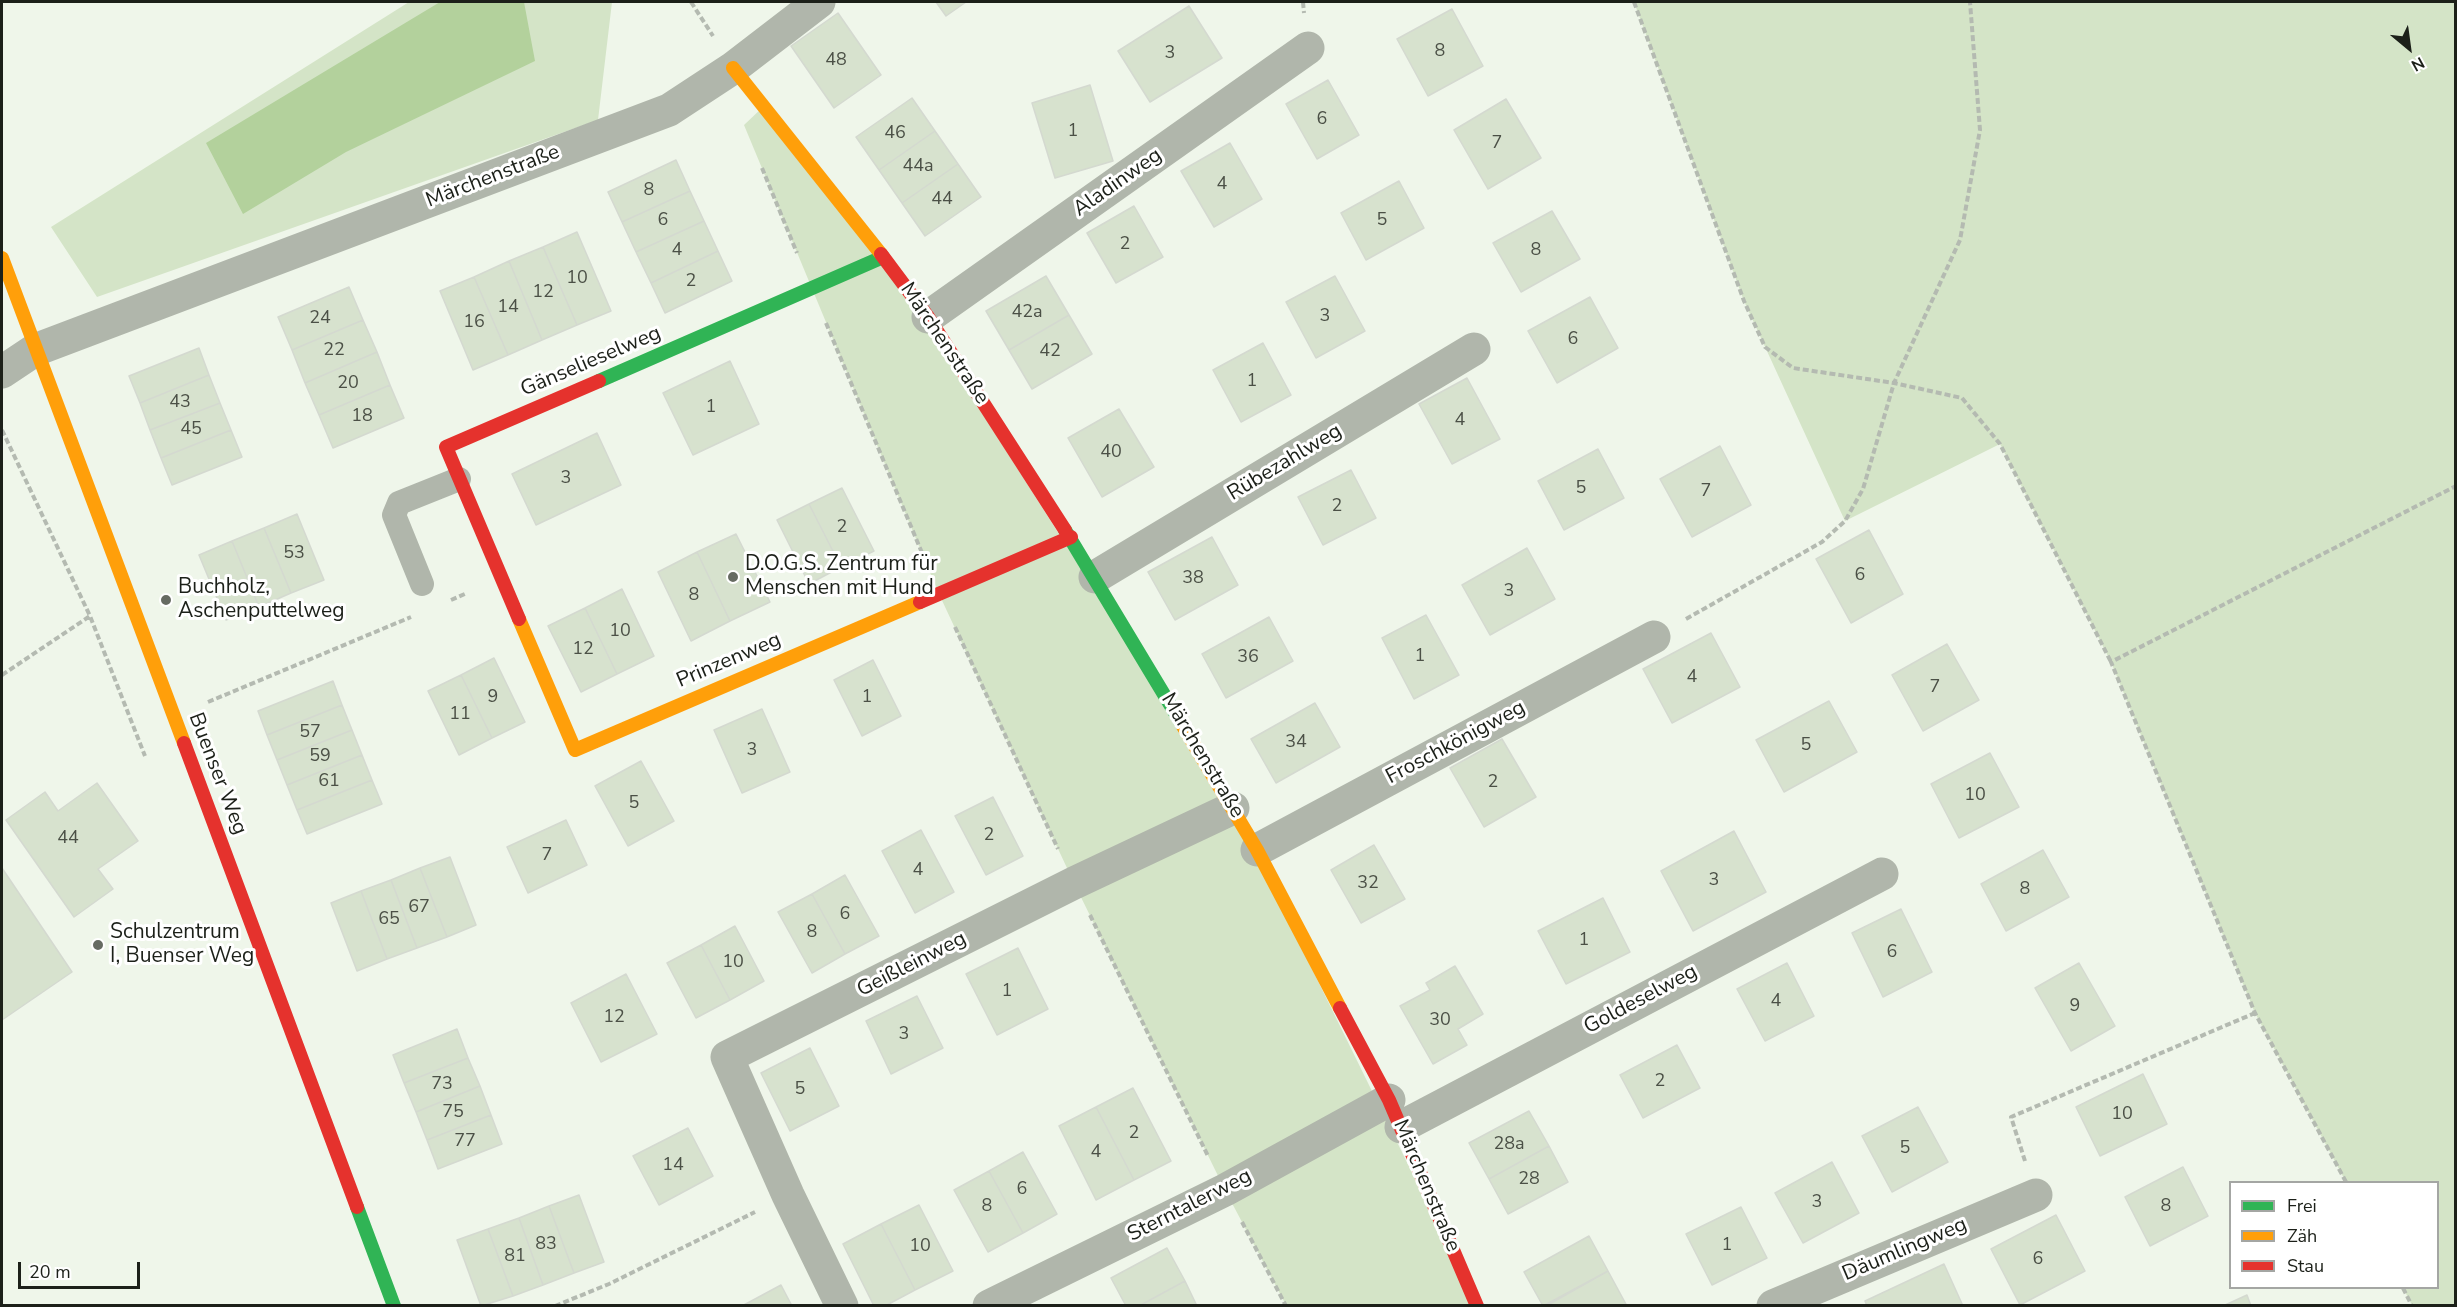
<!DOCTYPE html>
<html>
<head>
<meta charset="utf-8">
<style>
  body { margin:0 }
  #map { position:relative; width:2457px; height:1307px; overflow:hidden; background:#eff6ea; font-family:"Nunito Sans",sans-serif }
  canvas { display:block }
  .frame { position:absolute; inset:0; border:3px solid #1c2019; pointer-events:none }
  .legend { position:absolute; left:2229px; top:1181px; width:210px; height:108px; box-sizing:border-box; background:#fff; border:2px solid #a4a6a3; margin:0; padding:8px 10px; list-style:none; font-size:18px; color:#1c2019 }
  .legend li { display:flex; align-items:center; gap:12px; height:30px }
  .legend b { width:30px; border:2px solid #a4a6a3 }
  .north { position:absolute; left:2379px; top:18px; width:60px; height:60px; -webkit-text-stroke:4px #fff; paint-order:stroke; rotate:151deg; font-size:16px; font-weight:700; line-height:24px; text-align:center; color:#1c2019 }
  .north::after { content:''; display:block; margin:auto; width:21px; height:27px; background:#1c2019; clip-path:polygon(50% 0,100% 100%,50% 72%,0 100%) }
  .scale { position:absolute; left:18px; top:1262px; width:122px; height:27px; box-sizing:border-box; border:3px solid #1c2019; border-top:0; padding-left:8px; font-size:18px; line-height:21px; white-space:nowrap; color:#1c2019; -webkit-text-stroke:4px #fff; paint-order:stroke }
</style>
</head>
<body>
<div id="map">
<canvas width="2457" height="1307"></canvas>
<div class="frame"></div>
<ul class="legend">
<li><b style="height:8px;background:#30b455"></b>Frei</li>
<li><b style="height:8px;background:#ff9f0a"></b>Zäh</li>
<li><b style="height:8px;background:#e5322d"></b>Stau</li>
</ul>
<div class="north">N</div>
<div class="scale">20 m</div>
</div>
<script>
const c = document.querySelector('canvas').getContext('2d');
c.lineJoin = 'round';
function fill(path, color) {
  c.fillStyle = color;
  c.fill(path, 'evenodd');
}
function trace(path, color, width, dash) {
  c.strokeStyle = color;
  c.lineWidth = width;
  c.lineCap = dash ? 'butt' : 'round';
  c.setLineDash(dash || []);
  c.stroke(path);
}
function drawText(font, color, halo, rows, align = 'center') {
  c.font = font + ' "Nunito Sans",sans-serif';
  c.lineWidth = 6;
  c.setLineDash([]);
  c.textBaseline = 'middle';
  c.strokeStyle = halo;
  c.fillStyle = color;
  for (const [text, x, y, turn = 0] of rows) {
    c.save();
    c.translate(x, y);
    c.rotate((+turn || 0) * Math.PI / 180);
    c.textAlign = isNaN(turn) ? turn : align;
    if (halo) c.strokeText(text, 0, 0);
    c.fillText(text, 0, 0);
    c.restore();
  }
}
const green = new Path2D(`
  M409,2H612L598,120L97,297L51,227Z
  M1634,2H2455V1305H2412L2403,1288H2438V1182H2346L2255,1013L2111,662L2000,444L1845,521L1744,301Z
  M763,107L883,257L1233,808L1477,1305H1286L1225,1190L1074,883L939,594L744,125Z`);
const water = new Path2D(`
  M440,2H524L535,61L346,152L243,214L206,143Z`);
const building = new Path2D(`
  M936,2H966L946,16Z
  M1189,6L1222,58L1150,102L1118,51Z
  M1452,9L1483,66L1428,96L1397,39Z
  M838,13L881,75L834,108L791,46Z
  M1328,80L1359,135L1317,159L1286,104Z
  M1090,85L1113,161L1055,178L1032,103Z
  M912,98L935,131L879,170L856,137Z
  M1506,99L1541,158L1488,189L1454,130Z
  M935,131L958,164L902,203L879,170Z
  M1230,143L1262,199L1214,227L1181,171Z
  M676,160L690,191L622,222L608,192Z
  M958,164L981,197L925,236L902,203Z
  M1399,181L1424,228L1366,260L1341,213Z
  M690,191L704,221L636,252L622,222Z
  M1134,206L1163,257L1116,283L1087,233Z
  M1552,211L1580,259L1521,292L1493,243Z
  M704,221L718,251L651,283L636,252Z
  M577,232L611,311L577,325L543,247Z
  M543,247L577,325L542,340L509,261Z
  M718,251L732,281L665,313L651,283Z
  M509,261L542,340L508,355L474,277Z
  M1046,276L1069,315L1009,350L986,311Z
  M1335,276L1365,331L1316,358L1286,302Z
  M474,277L508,355L473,370L440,291Z
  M349,287L363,320L292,350L278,317Z
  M1590,297L1618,348L1557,383L1528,331Z
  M1069,315L1092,354L1032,389L1009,350Z
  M363,320L377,352L305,383L292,350Z
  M1263,343L1291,395L1241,422L1213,370Z
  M199,348L209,375L140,403L129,376Z
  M377,352L390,385L319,415L305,383Z
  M730,361L759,424L693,455L663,393Z
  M209,375L220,403L150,430L140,403Z
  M1467,378L1500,439L1452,464L1419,404Z
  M390,385L404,418L333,448L319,415Z
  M220,403L231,430L161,458L150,430Z
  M1119,409L1154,467L1102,497L1068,438Z
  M231,430L242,457L172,485L161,458Z
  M597,433L621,485L536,525L512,474Z
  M1720,446L1751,505L1692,537L1660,479Z
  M1598,449L1624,498L1564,530L1538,481Z
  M1351,470L1376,518L1323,545L1298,497Z
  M842,488L874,551L841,567L809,504Z
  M809,504L841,567L809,584L777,520Z
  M297,514L324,580L291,593L264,528Z
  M264,528L291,593L259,607L232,541Z
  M1869,530L1903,594L1851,623L1816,559Z
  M736,534L770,602L730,621L697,552Z
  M1212,537L1238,585L1175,620L1148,572Z
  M232,541L259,607L226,620L199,555Z
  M1527,548L1555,599L1490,635L1462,585Z
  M697,552L730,621L691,641L658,572Z
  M622,589L654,656L617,674L585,608Z
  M585,608L617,674L581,692L548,626Z
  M1426,615L1459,675L1414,699L1382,638Z
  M1269,617L1293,661L1226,698L1202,654Z
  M1711,633L1740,687L1672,723L1643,669Z
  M1947,644L1979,700L1923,731L1892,675Z
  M494,658L525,722L492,738L461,675Z
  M873,660L901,716L862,736L834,680Z
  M461,675L492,738L459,755L428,691Z
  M333,681L342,705L267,735L258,711Z
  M1829,701L1857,752L1784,792L1756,740Z
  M1315,703L1340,747L1276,783L1251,739Z
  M342,705L352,730L277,760L267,735Z
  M762,709L790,772L742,793L714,730Z
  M352,730L362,755L287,785L277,760Z
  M1502,739L1536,797L1484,827L1450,768Z
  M1990,753L2019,807L1959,838L1931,784Z
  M362,755L372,780L297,810L287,785Z
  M641,761L674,821L628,846L595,786Z
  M372,780L382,804L307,834L297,810Z
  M97,783L138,841L98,869L113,889L74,917L6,820L45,792L58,811Z
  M993,797L1023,856L986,875L955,816Z
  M566,820L587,865L528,893L507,847Z
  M921,830L954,892L915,913L882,851Z
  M1734,831L1766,892L1693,931L1661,871Z
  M1374,845L1405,899L1361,923L1331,870Z
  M2043,850L2069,897L2006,931L1981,884Z
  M450,857L476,925L447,937L420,868Z
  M2,868L72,972L2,1020Z
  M420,868L447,937L417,948L391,880Z
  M845,875L879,936L845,954L812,894Z
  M391,880L417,948L387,959L361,891Z
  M361,891L387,959L357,971L331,903Z
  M812,894L845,954L812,973L778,912Z
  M1603,898L1630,952L1566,984L1538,931Z
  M1901,909L1932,972L1883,997L1852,933Z
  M735,926L764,981L730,1000L701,945Z
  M701,945L730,1000L696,1018L667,963Z
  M1018,948L1048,1009L997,1035L966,974Z
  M1787,963L1814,1016L1765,1041L1737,989Z
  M2079,963L2115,1026L2071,1051L2035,988Z
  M1455,966L1483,1014L1458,1029L1467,1045L1433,1064L1400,1006L1430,990L1426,983Z
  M626,974L657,1034L601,1062L571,1003Z
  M917,996L943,1048L891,1074L866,1021Z
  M457,1029L468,1058L404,1083L393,1055Z
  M1677,1045L1700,1088L1643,1118L1620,1075Z
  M810,1048L839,1106L790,1131L761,1073Z
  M468,1058L480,1086L416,1112L404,1083Z
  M2143,1074L2167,1124L2100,1156L2076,1107Z
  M480,1086L491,1115L427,1140L416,1112Z
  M1133,1088L1171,1161L1134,1180L1096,1107Z
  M1096,1107L1134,1180L1096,1200L1059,1126Z
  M1918,1107L1948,1162L1892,1192L1862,1136Z
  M1529,1111L1549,1146L1489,1179L1469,1143Z
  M491,1115L502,1144L438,1169L427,1140Z
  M688,1128L713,1176L659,1205L633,1156Z
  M1549,1146L1568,1182L1508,1214L1489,1179Z
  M1023,1152L1057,1214L1023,1233L989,1171Z
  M1832,1162L1859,1213L1803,1243L1775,1193Z
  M2183,1167L2208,1216L2150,1246L2125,1197Z
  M989,1171L1023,1233L988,1252L954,1190Z
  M579,1195L604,1262L574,1273L549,1206Z
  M919,1205L953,1271L915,1290L881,1224Z
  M549,1206L574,1273L543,1285L519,1218Z
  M1741,1207L1767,1258L1712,1285L1686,1234Z
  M2056,1215L2085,1271L2020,1305L1991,1249Z
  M519,1218L543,1285L513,1296L488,1229Z
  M881,1224L915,1290L885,1306H874L843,1244Z
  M488,1229L513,1296L481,1306L457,1240Z
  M1589,1236L1608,1271L1543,1306L1524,1272Z
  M1167,1248L1185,1281L1139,1306H1126L1111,1278Z
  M1944,1264L1963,1306H1867L1865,1301Z
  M1608,1271L1627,1306H1546Z
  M1185,1281L1197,1306H1139Z
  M781,1285L792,1306H742Z
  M2247,1295L2251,1306H2223Z`);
const path = new Path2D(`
  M691,2L713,36
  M1303,2L1304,13
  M1634,2L1744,301L1765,347L1793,368L1894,383L1962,398L2000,444L2111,662
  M762,168L797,253
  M826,323L925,560
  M2,430L90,616L145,756
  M451,600L467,593
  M1686,619L1822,542L1845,521L1863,489L1894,383L1960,240L1980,130L1970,2
  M955,627L1058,849
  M2,675L90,616
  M208,702L411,617
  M1090,915L1208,1156
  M2025,1161L2011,1117L2255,1013
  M2346,1182L2255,1013L2111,662L2456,486
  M1242,1222L1286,1306
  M2403,1288L2412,1306
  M555,1306L609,1284L755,1212`);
const lane = new Path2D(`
  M422,584L394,515L399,503L459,479`);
const street = new Path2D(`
  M928,317L1308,48
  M2,372L35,350L669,110L733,68L819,2
  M1095,577L1474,349
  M1257,850L1654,637
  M1401,1127L1882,874
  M842,1306L788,1195L727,1057L1074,883L1233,808
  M989,1306L1225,1190L1389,1100
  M1773,1306L2036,1195`);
const fast = new Path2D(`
  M599,381L883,257
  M1065,530L1183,726
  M357,1207L394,1306`);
const slow = new Path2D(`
  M733,68L881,254
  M2,258L184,743
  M519,619L575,750L920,602
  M1183,726L1257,850L1340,1008`);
const jam = new Path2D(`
  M881,254L928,317L1065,530
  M920,602L1071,537
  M519,619L446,447L599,381
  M184,743L357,1207
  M1340,1008L1389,1100L1477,1306`);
const markers = [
  [733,577,6,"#666b62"],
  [166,600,6,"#666b62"],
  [98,945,6,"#666b62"]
];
const numberNames = [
  ["8",1440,52],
  ["3",1170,54],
  ["48",836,61],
  ["6",1322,120],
  ["1",1073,132],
  ["46",895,134],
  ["7",1497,144],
  ["44a",918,167],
  ["4",1222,185],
  ["8",649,191],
  ["44",942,200],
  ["6",663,221],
  ["5",1382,221],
  ["2",1125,245],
  ["4",677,251],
  ["8",1536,251],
  ["10",577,279],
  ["2",691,282],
  ["12",543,293],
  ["14",508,308],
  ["42a",1027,313],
  ["3",1325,317],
  ["24",320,319],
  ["16",474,323],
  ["6",1573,340],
  ["22",334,351],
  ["42",1050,352],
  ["1",1252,382],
  ["20",348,384],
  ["43",180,403],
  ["1",711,408],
  ["18",362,417],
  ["4",1460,421],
  ["45",191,430],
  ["40",1111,453],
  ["3",566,479],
  ["5",1581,489],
  ["7",1706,492],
  ["2",1337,507],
  ["2",842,528],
  ["53",294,554],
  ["6",1860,576],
  ["38",1193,579],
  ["3",1509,592],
  ["8",694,596],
  ["10",620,632],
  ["12",583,650],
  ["1",1420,657],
  ["36",1248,658],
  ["4",1692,678],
  ["7",1935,688],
  ["9",493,698],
  ["1",867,698],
  ["11",460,715],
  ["57",310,733],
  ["34",1296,743],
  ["5",1806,746],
  ["3",752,751],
  ["59",320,757],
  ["61",329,782],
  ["2",1493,783],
  ["10",1975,796],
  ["5",634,804],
  ["2",989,836],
  ["44",68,839],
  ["7",547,856],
  ["4",918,871],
  ["3",1714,881],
  ["32",1368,884],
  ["8",2025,890],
  ["67",419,908],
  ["6",845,915],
  ["65",389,920],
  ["8",812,933],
  ["1",1584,941],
  ["6",1892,953],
  ["10",733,963],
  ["1",1007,992],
  ["4",1776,1002],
  ["9",2075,1007],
  ["12",614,1018],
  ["30",1440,1021],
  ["3",904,1035],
  ["2",1660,1082],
  ["73",442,1085],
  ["5",800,1090],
  ["75",453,1113],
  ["10",2122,1115],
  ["2",1134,1134],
  ["77",465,1142],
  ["28a",1509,1145],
  ["5",1905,1149],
  ["4",1096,1153],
  ["14",673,1166],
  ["28",1529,1180],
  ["6",1022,1190],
  ["3",1817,1203],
  ["8",987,1207],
  ["8",2166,1207],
  ["83",546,1245],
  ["1",1727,1246],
  ["10",920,1247],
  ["81",515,1257],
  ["6",2038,1260]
];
const streetNames = [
  ["Märchenstraße",493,177,-21],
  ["Aladinweg",1118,183,-35],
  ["Märchenstraße",944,344,56],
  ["Gänselieselweg",591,362,-23],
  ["Rübezahlweg",1285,463,-31],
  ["Prinzenweg",729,661,-23],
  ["Froschkönigweg",1456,743,-28],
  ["Märchenstraße",1202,756,59],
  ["Buenser Weg",217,774,69],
  ["Geißleinweg",912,965,-27],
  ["Goldeselweg",1641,1000,-28],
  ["Märchenstraße",1426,1186,67],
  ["Sterntalerweg",1190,1206,-27],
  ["Däumlingweg",1905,1250,-23]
];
const poiNames = [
  ["D.O.G.S. Zentrum für",745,565],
  ["Menschen mit Hund",745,589],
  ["Buchholz,",178,588],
  ["Aschenputtelweg",178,612],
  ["Schulzentrum",110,933],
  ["I, Buenser Weg",110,957]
];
fill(green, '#d4e4c7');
fill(water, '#b3d19c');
fill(building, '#d7e2ce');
trace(building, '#d4d9d0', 1.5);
trace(path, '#b4bab1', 4, [6, 3]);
trace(lane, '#b0b6ab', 24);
trace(street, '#b0b6ab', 33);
trace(fast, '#30b455', 14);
trace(slow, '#ff9f0a', 14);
trace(jam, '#e5322d', 14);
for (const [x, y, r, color] of markers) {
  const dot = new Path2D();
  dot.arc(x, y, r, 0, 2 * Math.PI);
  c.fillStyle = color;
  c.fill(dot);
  trace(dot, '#fff', 2);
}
drawText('18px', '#4b5046', null, numberNames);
drawText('21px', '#1c2019', '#fff', streetNames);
drawText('21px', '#1c2019', '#fff', poiNames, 'left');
</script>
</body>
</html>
